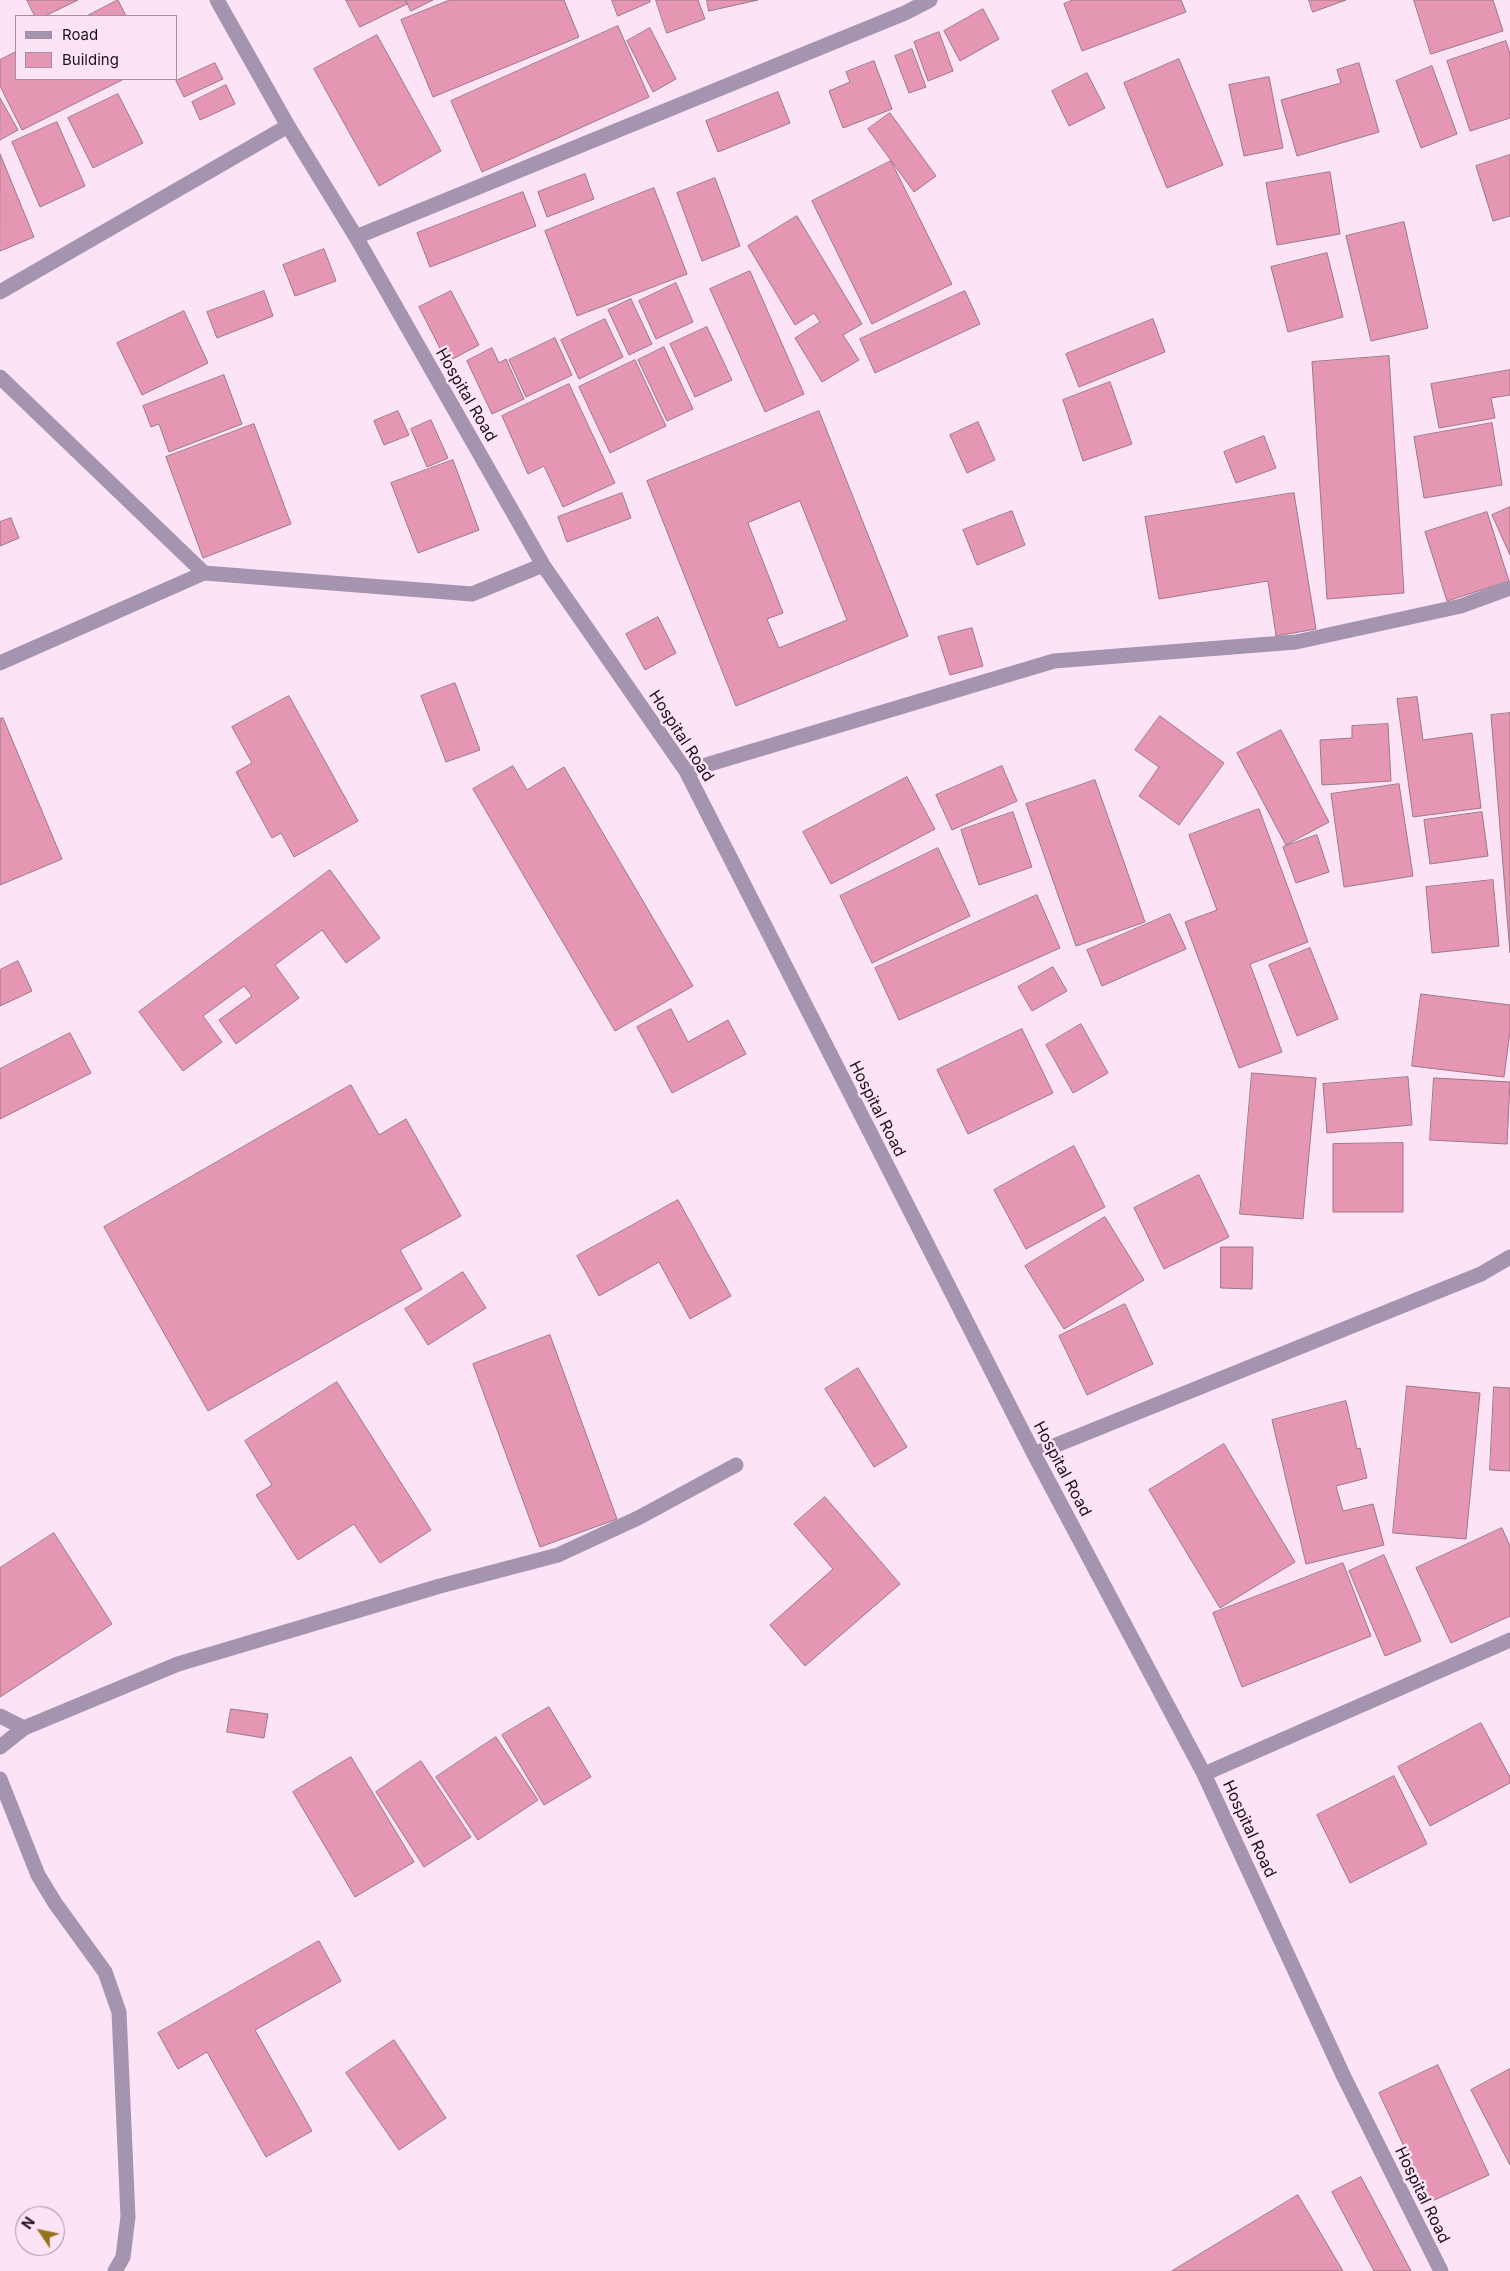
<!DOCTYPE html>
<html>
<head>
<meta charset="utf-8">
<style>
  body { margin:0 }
  #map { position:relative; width:1510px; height:2271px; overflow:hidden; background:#fce3f6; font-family:Inter,sans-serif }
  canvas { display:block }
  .legend { position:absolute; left:15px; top:15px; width:162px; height:65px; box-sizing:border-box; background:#fce3f6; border:1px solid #a38f9e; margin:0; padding:6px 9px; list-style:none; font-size:15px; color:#1d121b }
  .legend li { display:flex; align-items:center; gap:10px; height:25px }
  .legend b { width:25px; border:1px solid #a38f9e }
  .north { position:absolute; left:15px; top:2206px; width:50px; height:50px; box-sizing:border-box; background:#fce3f6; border:1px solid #a38f9e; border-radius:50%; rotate:304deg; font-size:14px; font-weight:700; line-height:20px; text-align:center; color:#1d121b }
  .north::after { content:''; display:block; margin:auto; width:18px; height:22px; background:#96721c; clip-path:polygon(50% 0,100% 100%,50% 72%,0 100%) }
</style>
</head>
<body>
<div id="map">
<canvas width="1510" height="2271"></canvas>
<ul class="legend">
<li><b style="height:6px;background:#a594b0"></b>Road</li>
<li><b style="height:14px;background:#e596b3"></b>Building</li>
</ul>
<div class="north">N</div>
</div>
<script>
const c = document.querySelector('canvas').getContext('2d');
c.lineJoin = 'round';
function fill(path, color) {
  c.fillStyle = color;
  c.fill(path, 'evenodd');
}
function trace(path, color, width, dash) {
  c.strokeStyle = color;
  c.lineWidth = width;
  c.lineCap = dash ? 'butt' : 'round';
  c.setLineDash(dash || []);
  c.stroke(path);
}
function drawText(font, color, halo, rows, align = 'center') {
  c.font = font + ' Inter,sans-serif';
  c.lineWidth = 5;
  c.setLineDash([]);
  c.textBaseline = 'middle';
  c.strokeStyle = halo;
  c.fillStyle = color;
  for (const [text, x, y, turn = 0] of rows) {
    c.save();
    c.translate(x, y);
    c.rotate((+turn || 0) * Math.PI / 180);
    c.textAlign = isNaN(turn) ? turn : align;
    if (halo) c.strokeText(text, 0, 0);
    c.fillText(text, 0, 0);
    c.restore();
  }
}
const building = new Path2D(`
  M27,0H78L45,16H35Z
  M118,0L126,16H87Z
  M346,0H405L407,4L360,27Z
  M406,0H433L411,11Z
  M450,0H564L579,37L433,97L401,20Z
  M612,0H650V2L618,16Z
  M656,0H698L705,19L667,33Z
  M707,0H758L709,11Z
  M1073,0H1181L1186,12L1082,51L1064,4Z
  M1309,0H1346L1313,12Z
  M1414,0H1493L1503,31L1431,54Z
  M983,9L999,39L960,61L944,31Z
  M618,26L649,97L482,172L451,101Z
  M650,28L676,79L653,92L627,41Z
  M939,32L953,71L928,81L914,42Z
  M377,35L441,151L379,186L314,69Z
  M1506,41L1510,54V118L1470,131L1447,61Z
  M912,49L926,87L909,93L895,56Z
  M16,52V79H124L22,130L0,86V60Z
  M1179,59L1223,165L1167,188L1124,83Z
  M874,61L892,109L843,128L829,91L850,82L846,72Z
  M215,63L223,79L184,97L176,81Z
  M1359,63L1379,132L1297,156L1281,100L1341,83L1337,70Z
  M1432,66L1457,134L1421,148L1396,81Z
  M1087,73L1105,108L1069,126L1052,91Z
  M1269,77L1283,148L1244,156L1229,85Z
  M226,85L235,104L200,120L192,102Z
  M778,92L790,123L718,152L706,121Z
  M118,94L143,143L93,168L68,118Z
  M0,98L18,130L0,140Z
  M890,113L936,176L914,192L868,129Z
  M57,122L85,186L40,207L12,142Z
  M0,154L34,237L0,251Z
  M1510,155V216L1493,221L1476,166Z
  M891,161L952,284L872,324L812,201Z
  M1330,172L1340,234L1277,245L1266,183Z
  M585,174L594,199L547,217L538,192Z
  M715,178L740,246L702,261L677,193Z
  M654,188L687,274L577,316L545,231Z
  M523,192L536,226L430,267L417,233Z
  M797,216L862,324L843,335L859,360L822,382L795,338L820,322L814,313L795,325L748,246Z
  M1404,222L1428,328L1371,341L1346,236Z
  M324,249L336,281L295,296L283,265Z
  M1327,253L1343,317L1288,332L1271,267Z
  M750,271L804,394L765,412L710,289Z
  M676,283L693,322L656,339L639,301Z
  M264,291L273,316L217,338L207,312Z
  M451,291L479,345L447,362L419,307Z
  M965,291L980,324L875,373L860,339Z
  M631,299L652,344L629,355L608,310Z
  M184,311L208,363L142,395L117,343Z
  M605,319L623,357L579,379L561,340Z
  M1153,319L1165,352L1079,387L1066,354Z
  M707,327L732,380L695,397L670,344Z
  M555,338L572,375L526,397L509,360Z
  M664,347L693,409L667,421L638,360Z
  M492,348L499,363L506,359L524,399L492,414L467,361Z
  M1389,356L1404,593L1327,599L1312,362Z
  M635,360L666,426L610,453L579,387Z
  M1510,370V395L1491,398L1495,418L1439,428L1431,384Z
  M224,375L242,424L169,452L159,424L151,427L143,406Z
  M1110,382L1132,444L1083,461L1063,400Z
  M569,384L615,483L563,507L544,466L528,474L502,416Z
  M398,411L409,435L384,445L374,421Z
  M819,411L908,636L736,706L647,481ZM800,501L847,620L779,648L767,619L783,613L748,523Z
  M431,420L448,458L427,467L411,429Z
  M978,422L995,460L967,473L950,435Z
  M1492,423L1502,485L1424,498L1414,437Z
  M254,424L291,524L203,558L166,457Z
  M1264,436L1276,468L1236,483L1224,452Z
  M453,460L479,530L418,553L391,483Z
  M622,493L631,518L567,542L558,517Z
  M1294,493L1316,629L1276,636L1268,581L1159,599L1145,517Z
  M1510,507V555L1492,515Z
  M1012,511L1025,545L977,565L963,530Z
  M1487,512L1509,581L1447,601L1425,532Z
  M11,518L19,538L0,546V522Z
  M658,617L676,653L645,670L626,634Z
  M972,628L983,666L950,675L938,637Z
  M455,683L480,750L446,762L421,696Z
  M289,696L358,821L294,857L281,833L272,838L236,772L252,763L232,727Z
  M1417,697L1423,740L1472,733L1481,808L1413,817L1397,699Z
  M1510,713V953L1491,715Z
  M1160,716L1224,763L1179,825L1139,796L1159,767L1135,750Z
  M3,718L62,859L0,885V719Z
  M1388,724L1391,781L1322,785L1320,740L1352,738V726Z
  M1281,730L1329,822L1286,845L1237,753Z
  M513,766L527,790L564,767L693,986L615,1031L473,789Z
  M1002,766L1017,801L952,830L936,795Z
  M907,777L935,829L831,884L803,832Z
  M1095,780L1145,922L1076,946L1026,804Z
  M1399,784L1413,876L1344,887L1331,794Z
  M1259,809L1308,942L1250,964L1282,1052L1239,1068L1185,922L1217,910L1189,835Z
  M1013,812L1032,867L979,885L961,830Z
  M1482,812L1488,856L1430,864L1424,820Z
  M1317,835L1329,872L1296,883L1283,847Z
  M938,848L970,916L872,963L840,896Z
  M330,870L380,938L346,963L322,930L275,965L299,998L236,1044L219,1020L252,996L244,986L203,1016L222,1042L183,1071L139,1012Z
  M1493,880L1499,946L1432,953L1426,887Z
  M1037,895L1060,948L899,1020L875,968Z
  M1170,914L1186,949L1102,986L1087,950Z
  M1310,948L1338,1019L1297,1036L1269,965Z
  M18,961L32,991L0,1006V970Z
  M1053,967L1067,991L1032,1011L1018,987Z
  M1421,994L1510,1005V1031L1504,1077L1412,1066Z
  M671,1009L688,1042L728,1020L746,1054L672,1093L637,1027Z
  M1081,1024L1108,1073L1073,1093L1046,1045Z
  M1022,1029L1053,1093L968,1134L937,1070Z
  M70,1033L91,1073L0,1119V1069Z
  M1252,1073L1316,1078L1303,1219L1240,1214Z
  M1408,1077L1412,1125L1327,1133L1323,1084Z
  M1434,1078L1510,1082L1507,1144L1430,1140Z
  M351,1085L379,1135L406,1119L461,1216L400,1250L422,1289L208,1411L104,1227Z
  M1403,1143V1212H1333V1144Z
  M1074,1146L1105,1207L1026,1249L994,1190Z
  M1199,1175L1229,1237L1164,1269L1134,1208Z
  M678,1200L731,1296L690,1319L659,1262L599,1296L577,1256Z
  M1105,1217L1144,1280L1064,1329L1025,1266Z
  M1221,1247H1253L1252,1289L1221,1288Z
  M463,1272L486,1308L428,1345L405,1309Z
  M1125,1304L1153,1364L1087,1395L1059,1336Z
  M550,1335L617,1519L540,1547L473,1364Z
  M858,1368L907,1447L874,1467L825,1389Z
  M337,1382L431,1530L380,1563L354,1524L298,1560L256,1495L272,1485L245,1441Z
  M1407,1386L1480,1393L1466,1539L1393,1533Z
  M1494,1387L1510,1388V1471L1490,1470Z
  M1346,1401L1357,1449L1360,1448L1367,1478L1336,1486L1343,1511L1373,1504L1384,1545L1306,1564L1272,1420Z
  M1224,1444L1295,1562L1220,1608L1149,1490Z
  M825,1497L900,1584L805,1666L770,1625L833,1569L794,1524Z
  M1502,1528L1510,1546V1616L1451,1643L1416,1568Z
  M54,1533L112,1624L0,1697V1568Z
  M1384,1555L1421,1641L1385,1656L1349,1571Z
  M1343,1563L1371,1636L1242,1687L1213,1613Z
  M549,1707L591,1777L544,1805L502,1735Z
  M231,1709L268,1714L264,1738L227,1732Z
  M1481,1723L1510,1777V1783L1430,1826L1398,1767Z
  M496,1737L538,1800L478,1840L436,1777Z
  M351,1757L414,1862L355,1897L293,1792Z
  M421,1761L471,1837L424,1867L376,1792Z
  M1394,1776L1427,1844L1350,1883L1317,1815Z
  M319,1941L341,1981L255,2030L312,2131L266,2157L207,2052L178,2069L158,2033Z
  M394,2040L446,2118L399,2150L346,2073Z
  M1438,2065L1489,2175L1430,2202L1379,2093Z
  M1510,2069V2165L1471,2090Z
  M1361,2177L1411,2271H1374L1332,2192Z
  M1298,2195L1343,2271H1172Z`);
const minor = new Path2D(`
  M217,0L288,126L356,237L543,565L686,771L1034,1454L1204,1774L1344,2077L1441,2271
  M356,237L905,13L930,0
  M0,292L288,126
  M0,377L204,573
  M0,663L204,573L472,594L543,565
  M686,771L1054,661L1296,642L1461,606L1510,588
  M1034,1454L1481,1274L1510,1257
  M0,1716L24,1728
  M0,1747L24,1728L178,1664L440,1586L558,1555L638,1518L736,1465
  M1204,1774L1510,1640
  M0,1779L38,1875L55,1903L105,1972L119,2012L128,2217L123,2257L115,2271`);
const streetNames = [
  ["Hospital Road",466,395,60],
  ["Hospital Road",681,736,57],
  ["Hospital Road",877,1109,63],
  ["Hospital Road",1062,1469,62],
  ["Hospital Road",1249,1829,65],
  ["Hospital Road",1422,2195,64]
];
fill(building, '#e596b3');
trace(building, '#9c7885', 1);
trace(minor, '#a594b0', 15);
drawText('16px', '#1d121b', '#fce3f6', streetNames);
</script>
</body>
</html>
